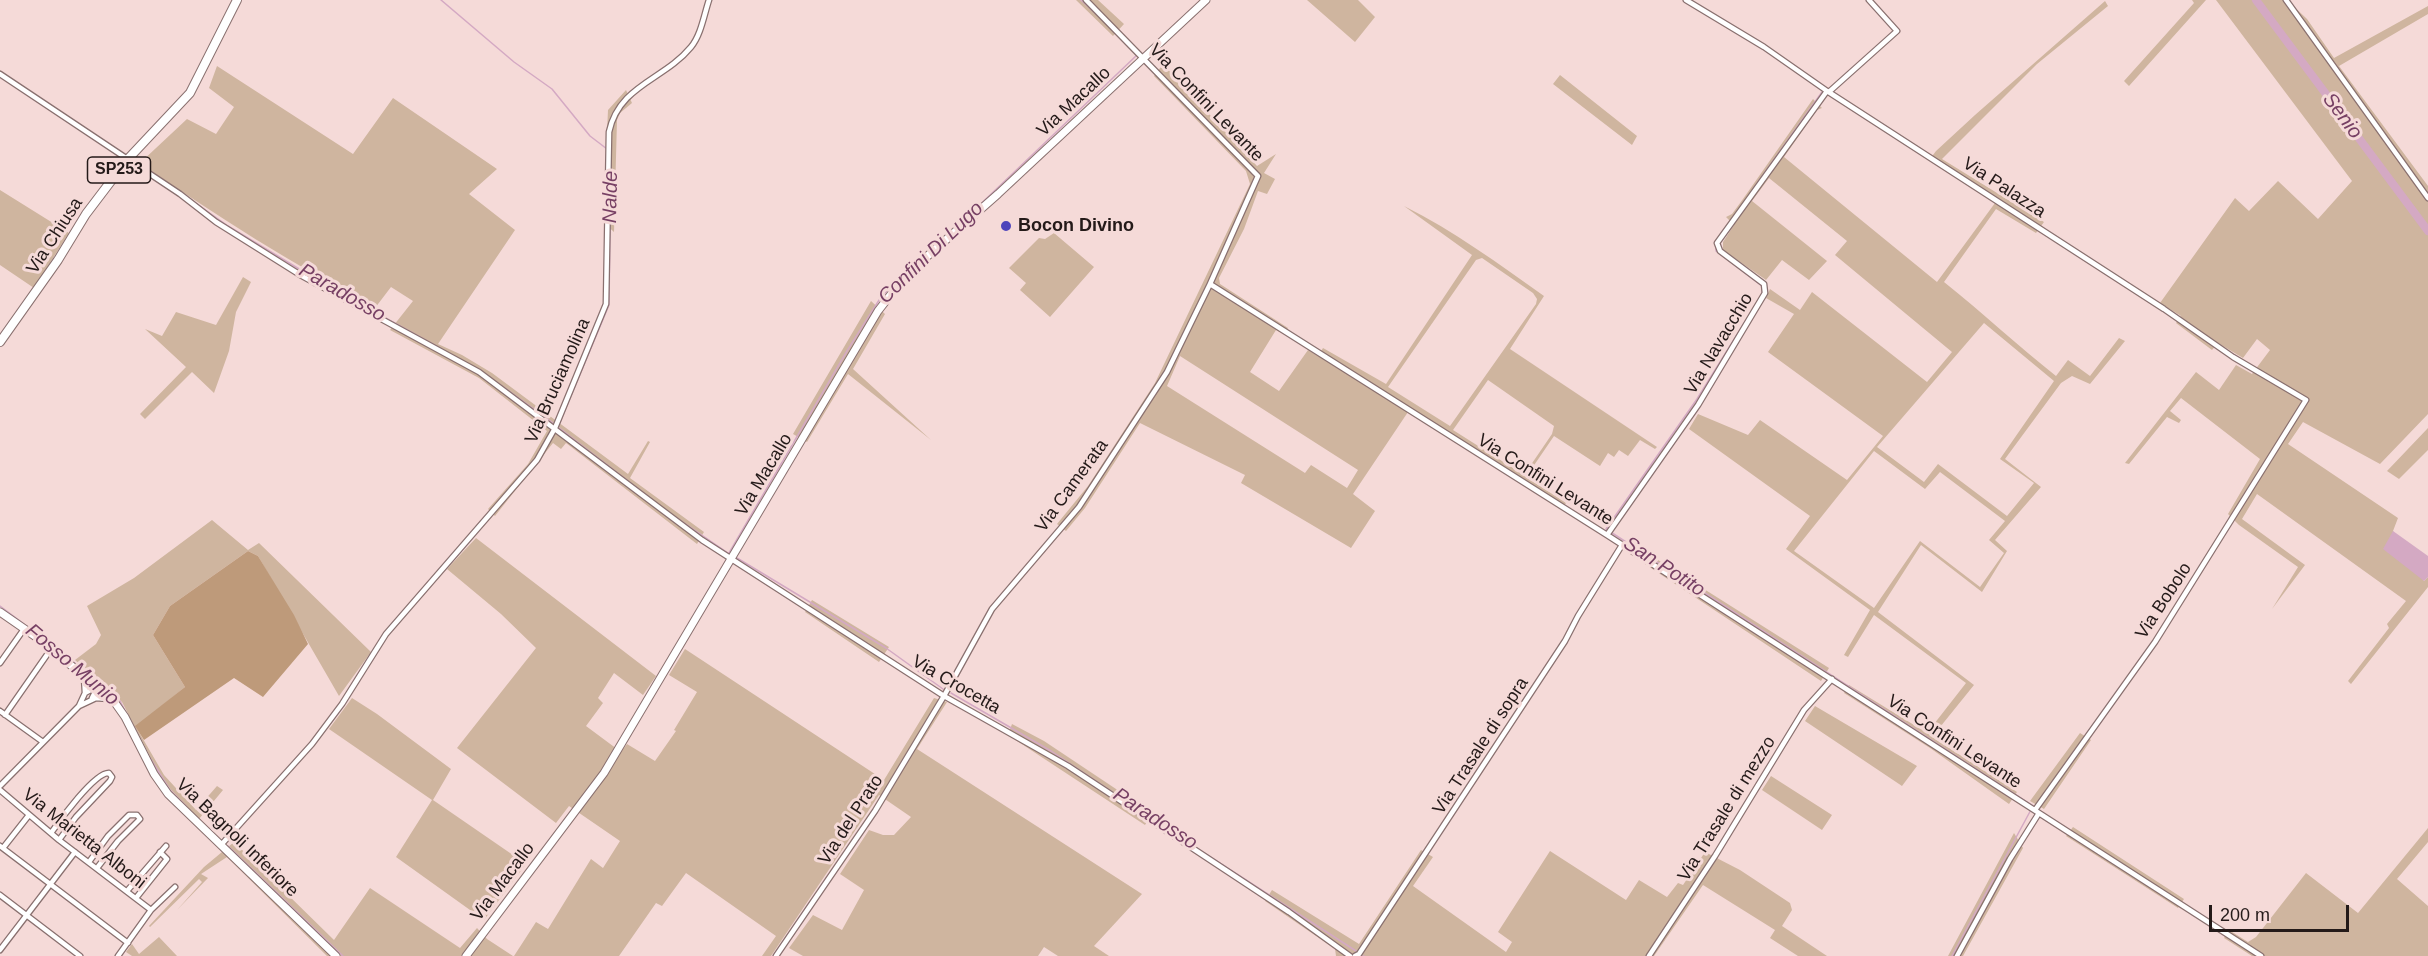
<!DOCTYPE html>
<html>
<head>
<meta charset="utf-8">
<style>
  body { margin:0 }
  #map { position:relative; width:2428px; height:956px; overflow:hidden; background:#f5dad8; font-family:Arial,sans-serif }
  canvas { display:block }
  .scale { position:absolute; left:2209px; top:905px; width:140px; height:27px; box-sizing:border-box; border:3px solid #241a19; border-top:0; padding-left:8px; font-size:18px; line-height:21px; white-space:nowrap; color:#241a19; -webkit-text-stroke:4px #f5dad8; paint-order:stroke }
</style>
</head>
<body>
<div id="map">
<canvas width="2428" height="956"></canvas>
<div class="scale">200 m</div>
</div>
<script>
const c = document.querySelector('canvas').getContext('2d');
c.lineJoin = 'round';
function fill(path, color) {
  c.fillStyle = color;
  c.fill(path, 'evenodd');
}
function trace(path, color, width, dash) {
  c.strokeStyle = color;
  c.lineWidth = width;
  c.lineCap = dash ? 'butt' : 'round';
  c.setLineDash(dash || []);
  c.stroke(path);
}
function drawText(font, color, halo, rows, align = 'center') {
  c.font = font + ' Arial,sans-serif';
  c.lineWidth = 6;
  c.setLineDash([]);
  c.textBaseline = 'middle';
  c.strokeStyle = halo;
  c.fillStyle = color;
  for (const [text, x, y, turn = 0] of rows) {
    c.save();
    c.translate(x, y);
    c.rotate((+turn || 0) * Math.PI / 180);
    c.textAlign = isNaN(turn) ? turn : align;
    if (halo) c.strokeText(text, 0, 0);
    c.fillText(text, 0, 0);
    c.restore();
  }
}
const green = new Path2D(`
  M1076,0H1098L1124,24L1113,36Z
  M1307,0H1358L1375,17L1355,42Z
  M2192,0H2206L2129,86L2124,81L2194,3Z
  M2216,0H2287L2307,19L2334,58L2428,6V14L2339,66L2428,186V414L2380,464L2303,422L2288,444L2398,518L2393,531L2424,581L2428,577V587L2351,684L2348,681L2389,628L2387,624L2406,601L2257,494L2242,519L2305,565L2272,609L2298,567L2239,525L2228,514L2260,459L2181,398L2170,411L2181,420L2179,423L2167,417L2129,464L2125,463L2196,372L2219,390L2236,365L2252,374L2270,350L2257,339L2243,358L2218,343L2212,350L2176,323L2181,316L2160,303L2235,198L2249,211L2278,181L2318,219L2352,181Z
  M2105,1L2108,6L2037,64L1942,159L2044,222L2036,233L1996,209L1944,282C1983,313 2018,346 2056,376L2068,360L2090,376L2119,338L2125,341L2090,384L2072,376L2061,383L2005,459L2041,487L1995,540L2007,551L1982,592L1921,545L1878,612L1974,685L1932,737L2017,792L2009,804L1930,748L1844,693L1849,685L1927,733L1966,683L1874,615L1848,657L1844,655L1870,610L1786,549L1810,516L1689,429L1698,414L1748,435L1760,420L1847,480L1883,436L1768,352L1794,314L1766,298L1770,289L1800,310L1812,292L1927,382L1952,352L1835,255L1847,241L1769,178L1752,201L1827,261L1809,280L1782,260L1766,280L1723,250V242L1734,225L1726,217L1732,214L1743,199L1813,99L1822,108L1817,110L1784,157L1937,282L1995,203L1930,159L1936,151L1975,115ZM1984,323L2054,381L2000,459L2034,483L2007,516L1938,464L1924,482L1877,447ZM1874,451L1925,489L1940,472L2005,521L1989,540L2004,553L1980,587L1920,541L1874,608L1794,551Z
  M1163,64L1257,166L1276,154L1264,173L1275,179L1267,194L1258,191L1244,229L1219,278L1220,284L1288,328L1284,334L1276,330L1250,372L1279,391L1308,350L1318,356L1323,348L1386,384L1472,255L1404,206C1454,231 1499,264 1544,296L1510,349L1657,447L1655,449L1640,440L1628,456L1619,450L1614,457L1608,453L1600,466L1554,436L1526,477L1566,503L1562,509L1408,412L1353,494L1375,511L1351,548L1241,483L1245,475L1140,423L1085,508L1066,531L1057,524L1088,486L1155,383L1250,184L1246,171L1154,76ZM1482,258L1533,293L1537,299L1536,304L1450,426L1388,387L1476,260ZM1180,356L1358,470L1347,488L1311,465L1305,473L1167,386ZM1488,380L1554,426L1552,434L1524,475L1453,430Z
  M217,66L353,154L393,98L497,169L469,194L515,230L438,344L462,355L492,373L628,474L648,441L650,442L630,478L704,532L697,544L566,443L561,449L553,443L495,516L488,509L528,464L547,431L479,378L390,330L413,301L391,287L375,308C293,264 216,216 140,163L187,119L216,134L234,107L209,88Z
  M1560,75L1637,136L1632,145L1553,84Z
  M626,90L632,103L620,113L617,120L614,232L603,222L608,110Z
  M0,190L69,233L34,288L0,265Z
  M1054,233L1094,267L1050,317L1020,290L1026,283L1009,268L1039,238L1045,239Z
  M243,277L251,282L236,312L229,351L214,393L192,372L145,419L140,414L186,367L145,329L162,336L176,312L216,325Z
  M871,301L885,314L853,369L931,440L848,374L807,442L793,434Z
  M2428,428V450L2399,479L2387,471Z
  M212,520L248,550L259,543L371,652L339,696L258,556L248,551L170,606L153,635L185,687L136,727L164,775L196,810L217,786L223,790L199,819L171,790L158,772L122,702L75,660L96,644L101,635L87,606L134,578Z
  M476,538L656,676L643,695L614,673L598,698L603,703L586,726L621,752L627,744L655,761L676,731L674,730L697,692L669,675L685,649L884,780L934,698L947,702L917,749L1142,894L1094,946L1109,956H1058L1044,947L1038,956H803L789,948L813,915L842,930L864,890L840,874L869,830L883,835H894L911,817L879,795L771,956H762L776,936L686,873L662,906L656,903L619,956H514L536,922L548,929L591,859L603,868L620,841L569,806L556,823L457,748L536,648L501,614L447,569Z
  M1628,541L1829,668L1821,681L1624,550Z
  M812,600L889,647L879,662L805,612Z
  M352,698L377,714L451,769L433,800L526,864L484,920L396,857L432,800L329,729Z
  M1815,706L1917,766L1902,786L1805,721Z
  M1012,724L1044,741L1152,813L1145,825L1008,735Z
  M2080,733L2091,740L2044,809L2030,801Z
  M1771,776L1832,815L1822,830L1762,790Z
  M2073,827L2184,899L2178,908L2066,836Z
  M2428,828V842L2397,879L2428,906V956H2252L2224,938L2229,930L2248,942L2256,937L2306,873L2358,913Z
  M2014,833L2023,848L1963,956H1948Z
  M234,842L334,940L370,888L460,948L477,928L487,939L513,956H327L227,857L201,874L208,878L177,910L202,882L199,879L150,927L149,926L204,867Z
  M1421,850L1433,857L1413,886L1506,952L1512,942L1498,932L1550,851L1626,900L1639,880L1667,897L1678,883L1683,885L1705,852L1740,870L1790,903L1792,910L1782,926L1827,956H1798L1770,938L1775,930L1703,885L1654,956H1336L1335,949L1265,901L1272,890L1359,944Z
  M159,937L177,956H132L126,952L132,944L139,954Z`);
const forest = new Path2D(`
  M248,551L258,556L294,615L308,644L263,697L234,678L144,740L135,726L185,687L153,635L170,606Z`);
const water = new Path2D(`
  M2393,531L2428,556V577L2424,581L2383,549Z`);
const stream = new Path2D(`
  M441,0L514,62L552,89L590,136L607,149
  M1081,0L1109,26
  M173,187L228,226L319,281L454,356
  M1753,189L1822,92
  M967,217L1137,55
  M1716,242V251L1762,286V294
  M911,266L918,260
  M1753,309L1697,399L1606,529L2033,806L1952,956
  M487,375L553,423
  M558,427L609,305L611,151
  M558,427L671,514L728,553
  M729,553L847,351L881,297L899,279
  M737,558L886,648L943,689
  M0,606L28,627
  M58,650L102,684L120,701L142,743
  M951,693L1051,751L1141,811
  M145,750L170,790L186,806
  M1167,829L1356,951
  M228,846L343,956
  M1363,956H1364`);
const river = new Path2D(`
  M2256,0L2428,231`);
const street = new Path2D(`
  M1086,0L1258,176L1210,284L1607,535L2261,956
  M1686,0L1764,47L1827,91L2164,309L2233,357L2306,400L2155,642L2035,810
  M2286,0L2428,198
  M0,74L180,194L216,222L302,276L479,372L702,540L944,696L1068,766L1289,912L1350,956
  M1830,91L1897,31L1869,0
  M1607,535L1698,405L1765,293L1764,284L1720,251L1717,243L1827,91
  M0,663L24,629
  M85,693L98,686L92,698
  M79,706L85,693L84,677
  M0,711L43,742
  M5,715L51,649
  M0,786L79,706L96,698L109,699
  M0,790L59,840L151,910
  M51,833C60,820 95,772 109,773L112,777L110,781L76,817L59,840
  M221,845L312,744L342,704L386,634L537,460L555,428L606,304L609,132C619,85 664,80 691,47C701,35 704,15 709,0
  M0,846L128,943
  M3,848L29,815
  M89,862L108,836L129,815H137L140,819L118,841L97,868
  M127,891L166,846
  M0,895L80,956
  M136,898L167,859L160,852
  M0,950L75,852
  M118,956L151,910L175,887
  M776,956L875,811L944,696L992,609L1079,507L1167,372L1210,284
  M1355,956L1359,954L1565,641L1578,616L1622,545
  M1649,956L1715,856L1804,710L1832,679
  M1957,956L2010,859L2039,813`);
const secondary = new Path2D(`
  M0,612L39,639L113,700L125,717L154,774L168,794L336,956
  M466,956L604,773L878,311L906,275L998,194L1206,0`);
const primary = new Path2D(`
  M0,342L58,260L86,214L127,160L190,93L237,0`);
const markers = [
  [1006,226,6,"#4d44bb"]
];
const shields = [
  [119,170,63]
];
const shieldNames = [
  ["SP253",119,170]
];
const streetNames = [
  ["Via Macallo",1074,102,-43],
  ["Via Confini Levante",1206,103,46],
  ["Via Palazza",2004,188,33],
  ["Via Chiusa",55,236,-57],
  ["Via Navacchio",1719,344,-59],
  ["Via Bruciamolina",558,381,-66],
  ["Via Macallo",764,475,-59],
  ["Via Confini Levante",1545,480,32],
  ["Via Camerata",1072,486,-54],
  ["Via Bobolo",2164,601,-57],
  ["Via Crocetta",956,685,30],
  ["Via Confini Levante",1954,742,33],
  ["Via Trasale di sopra",1481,746,-57],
  ["Via Trasale di mezzo",1727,809,-58],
  ["Via del Prato",851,820,-57],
  ["Via Bagnoli Inferiore",237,838,44],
  ["Via Marietta Alboni",84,839,38],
  ["Via Macallo",503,882,-53]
];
const poiNames = [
  ["Bocon Divino",1018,226]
];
const waterNames = [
  ["Senio",2342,116,53],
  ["Nalde",611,197,-89],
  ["Confini Di Lugo",931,253,-44],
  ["Paradosso",342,293,30],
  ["San Potito",1664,567,33],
  ["Fosso Munio",72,665,40],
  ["Paradosso",1155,819,33]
];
fill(green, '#cfb59f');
fill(forest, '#be9a7a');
fill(water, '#d4a9c3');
trace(stream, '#d4a9c3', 1.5);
trace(river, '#d4a9c3', 8);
trace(street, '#89706f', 7);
trace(secondary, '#89706f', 9);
trace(primary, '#89706f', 10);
trace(street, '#fff', 4.5);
trace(secondary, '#fff', 7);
trace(primary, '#fff', 8);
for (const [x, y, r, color] of markers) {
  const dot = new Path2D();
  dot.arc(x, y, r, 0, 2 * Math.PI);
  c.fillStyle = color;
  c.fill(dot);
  trace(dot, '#f5dad8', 2);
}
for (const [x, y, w] of shields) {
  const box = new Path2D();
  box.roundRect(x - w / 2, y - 13, w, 26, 4.5);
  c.fillStyle = '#f5dad8';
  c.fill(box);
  trace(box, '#241a19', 1.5);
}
drawText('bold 16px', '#241a19', null, shieldNames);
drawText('18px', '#241a19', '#f5dad8', streetNames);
drawText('bold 18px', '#241a19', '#f5dad8', poiNames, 'left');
drawText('italic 20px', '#774064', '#f5dad8', waterNames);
</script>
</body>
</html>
